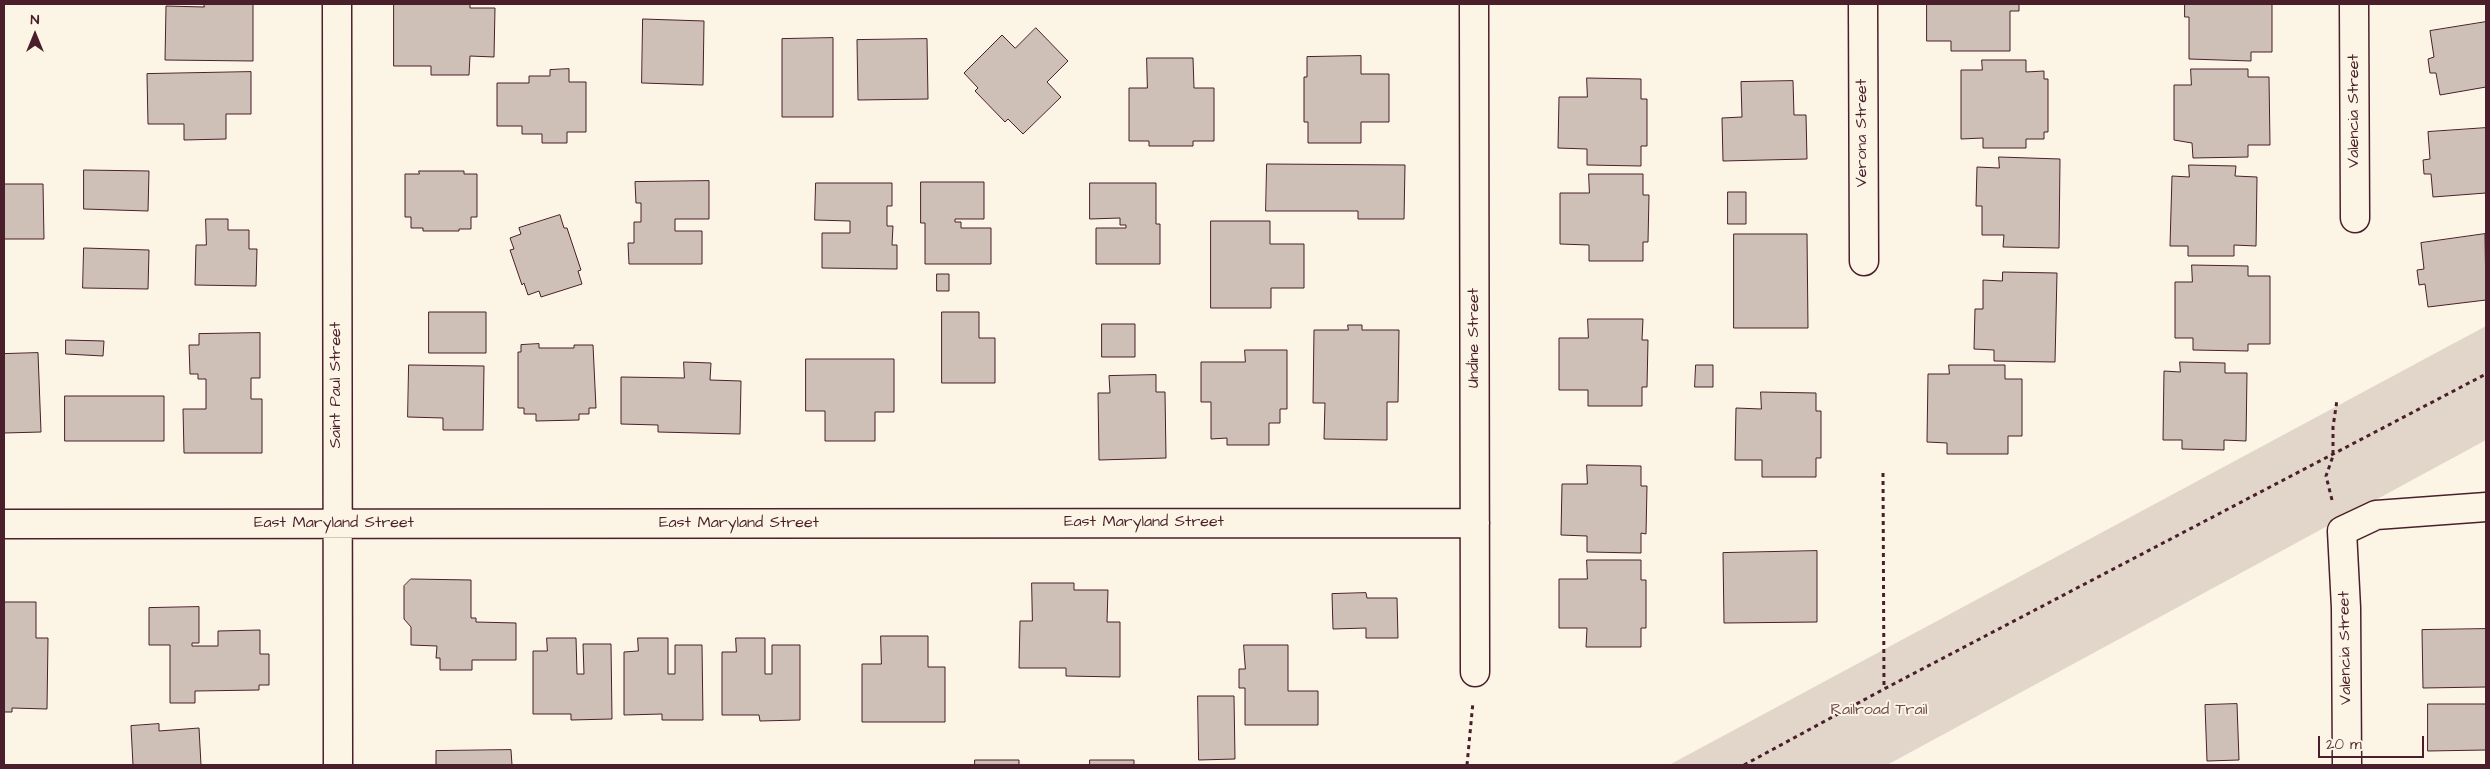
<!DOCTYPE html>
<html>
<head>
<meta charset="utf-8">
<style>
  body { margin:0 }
  #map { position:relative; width:2490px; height:769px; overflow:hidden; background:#fcf5e5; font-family:"Architects Daughter",sans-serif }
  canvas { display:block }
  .frame { position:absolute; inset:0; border:5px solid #4a1f2b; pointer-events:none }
  .north { position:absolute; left:10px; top:10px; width:50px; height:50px; -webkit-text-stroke:4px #fcf5e5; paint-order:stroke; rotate:0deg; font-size:14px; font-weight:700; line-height:20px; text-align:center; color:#4a1f2b }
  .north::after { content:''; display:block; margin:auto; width:18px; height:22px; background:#4a1f2b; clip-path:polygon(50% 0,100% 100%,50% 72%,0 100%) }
  .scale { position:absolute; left:2318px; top:736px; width:106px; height:22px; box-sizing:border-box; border:2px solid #4a1f2b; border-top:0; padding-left:6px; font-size:15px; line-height:18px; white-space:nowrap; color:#4a1f2b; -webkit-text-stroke:4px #fcf5e5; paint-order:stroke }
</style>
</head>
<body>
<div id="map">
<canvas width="2490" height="769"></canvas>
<div class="frame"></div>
<div class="north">N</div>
<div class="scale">20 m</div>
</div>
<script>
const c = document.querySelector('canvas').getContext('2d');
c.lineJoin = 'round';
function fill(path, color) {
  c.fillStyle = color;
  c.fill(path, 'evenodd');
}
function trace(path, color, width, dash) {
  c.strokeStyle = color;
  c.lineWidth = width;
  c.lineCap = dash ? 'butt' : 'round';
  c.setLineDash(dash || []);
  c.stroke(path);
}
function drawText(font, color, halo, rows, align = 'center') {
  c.font = font + ' "Architects Daughter",sans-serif';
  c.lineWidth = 4;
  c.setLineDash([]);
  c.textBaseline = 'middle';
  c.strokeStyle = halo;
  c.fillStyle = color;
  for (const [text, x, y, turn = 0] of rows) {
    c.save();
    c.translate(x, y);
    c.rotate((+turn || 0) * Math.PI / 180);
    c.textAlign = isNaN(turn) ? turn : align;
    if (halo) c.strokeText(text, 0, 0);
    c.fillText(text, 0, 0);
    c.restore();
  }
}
const green = new Path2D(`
  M2486,326V440L1887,765H1669Z`);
const building = new Path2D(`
  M204,4H253V61L165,60L166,6L204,7Z
  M394,4H470V8H495L494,57L470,56L469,75H431V66H394Z
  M1927,4H2019V11H2010V51H1951V41H1927Z
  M2185,4H2272V52H2251V61L2189,59V17H2185Z
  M643,19L704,21L703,85L642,83Z
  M2486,22V87L2440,95L2436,73H2430L2428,59L2434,57L2430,31Z
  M1036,28L1068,61L1047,82L1061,97L1023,134L1008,119L1005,122L975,91L978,88L964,73L1002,35L1015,48Z
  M833,38V117H782V39Z
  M927,39L928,99L858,100L857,40Z
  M1361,56V74H1389V122H1361V143H1308V122H1304V77H1307V57Z
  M1147,58H1193L1194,88H1214V141H1193V146H1149V141H1129V88H1147Z
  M1982,60H2026V72L2044,71V79H2048V132H2044V139H2026V148H1983V138L1961,139V70H1982Z
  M569,69V82H586V132H567V143H542V134H522V126H497V83H529V76H550V70Z
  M2191,69H2248V77H2269L2270,145H2248V157L2193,158L2192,143L2174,140V85H2191Z
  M251,72V114H226V139L184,140V124H148L147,74Z
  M1587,78L1641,79V99H1647V146H1641V166L1587,165V149L1558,148L1559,97H1587Z
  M1793,81L1794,115H1806L1807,159L1723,161L1722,118L1742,117L1741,82Z
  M2486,128V193L2433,197L2431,174H2424L2423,160L2430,159L2428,132Z
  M1999,157L2060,159L2059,248L2003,247L2004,235H1982V206H1976L1977,167L1999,168Z
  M1267,164L1405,165L1404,219H1358V211H1266Z
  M2189,165L2236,166L2235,176L2257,177L2256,246L2234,245V256H2188V246H2170L2172,176L2189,177Z
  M84,170L149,171L148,211L84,209Z
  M419,171H464V174H477V217H471V229H459V231H423V228H411V217H405V174H419Z
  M1589,174H1643V195H1649L1648,242H1643V261H1589V245L1560,244V193H1589Z
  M709,181V219H675V231H702V264H629L628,243H634V222H641V203H636L635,182Z
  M921,182H984V219H955V222H961V228H991V264H925V223H921Z
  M816,183H892V206H887V226H893L892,245H897V269L822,268V233H850V221L815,220Z
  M1090,183H1156V224H1160V264H1096V228H1126V225H1120V218L1090,219Z
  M4,184H43L44,239H4Z
  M1728,192H1746V224H1728Z
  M560,215L564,228H567L581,270L578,271L582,284L541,297L539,291L528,295L524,283L522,285L510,250L514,249L510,238L521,234L519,228Z
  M206,219H228V230H249V249H257L256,286L195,285L196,245H206Z
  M1211,221H1270V244H1304V288H1271V308H1211Z
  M1734,234H1807L1808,328H1734Z
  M2485,234L2486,300L2428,307L2425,284L2419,285L2417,270L2424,269L2421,243Z
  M84,248L149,250L148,289L83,288Z
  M2192,265L2248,266V276H2270V344H2248V351L2193,350V338H2175V282H2192Z
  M2003,272L2057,273L2055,362L1994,361V350L1974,349L1975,309H1983V280L2002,281Z
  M937,274H949V291H937Z
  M429,312H486V353H429Z
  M942,312H979V338H995V383H942Z
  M1588,319H1643L1642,340H1648L1647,387H1642V406H1588V390H1559V338H1588Z
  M1102,324H1135V357H1102Z
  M1348,325H1362V330H1399L1398,402H1387V440L1324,439L1325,403H1313L1314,330H1348Z
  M260,333V378H251V399H262V453H184L183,409H206V379H198V374H190L189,345H199V334Z
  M66,340L104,341L103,356L66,354Z
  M539,344V348H574V345H593L596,408H589V414H579V420L536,421V414H524V408H518V352H521V345Z
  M1245,350H1287V409H1280V423H1269V445H1227V438L1211,439V402H1201V362H1245Z
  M38,353L41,432L4,433V354Z
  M806,359H894V412H875V441H825V411H806Z
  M684,362L711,363L710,380L741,381L740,434L658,432V425L621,424V377L684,378Z
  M2180,362L2225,363V373H2247L2246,441L2224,440V450L2182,449V440H2163L2164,371L2180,372Z
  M409,365L484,366L483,430H443V418L408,417Z
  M1696,365H1713V387H1695Z
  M1949,365H2005V379H2022V436H2008V454H1947V443L1927,442L1928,374H1949Z
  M1156,375V392H1165L1166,458L1099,460L1098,393H1110L1109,376Z
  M1761,392L1816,393V411H1821V458H1816V477H1762V460H1735L1736,408L1761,409Z
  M65,396H164V441H65Z
  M1587,465L1641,466V486H1647L1646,534L1641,533V553L1587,552V536L1561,535L1562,484H1587Z
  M1817,551V622L1724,623L1723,553Z
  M1587,560H1641V580H1646V628H1641V647H1586L1587,628H1559V579H1587Z
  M411,579L471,580V618H476V622L516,623V660H472V670H440V658H436L437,646L411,645V627L404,619V586Z
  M1032,583H1074V590H1108L1107,622H1120V677L1066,676V668H1019L1020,621H1032Z
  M1366,593L1367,598H1397L1398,638H1366V628L1333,629L1332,594Z
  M4,602H36V638H48L47,709L12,708V712H4Z
  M199,607V643H192V646H218V631L260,630V654H269V685H259V690L195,691V703H170V645H149V608Z
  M2486,629V687L2423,688L2422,630Z
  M881,636H928V667H945V722H862V664H881Z
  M547,638H576L577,674H584L583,644H611L612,719L571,720V714H533V651H547Z
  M638,638H668V674H675V645H702L703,720H662V714L624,715V652L638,651Z
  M736,638H765V674H772V645H800V720L760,721L759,715H722V652H736Z
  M1244,645H1288V691H1318V725H1245V688H1239V669H1245Z
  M1198,696H1234L1235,759L1199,760Z
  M2237,704L2239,760L2207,761L2205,705Z
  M2428,704H2486V750L2428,751Z
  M159,724V731L199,728L201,765H133L131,726Z
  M511,750L512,765H436V751Z
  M975,760H1019V765H975Z
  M1090,760H1134V765H1090Z`);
const path = new Path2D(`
  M1883,473L1884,689
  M2332,500L2326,476L2333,456V427L2337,400
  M1467,765L1473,702
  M1744,765L1884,689L2486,374`);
const minor = new Path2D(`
  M337,4L338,765
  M1474,4L1475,672
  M1863,4L1864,261
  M2354,4L2355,218
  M4,524L1475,523
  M2347,765L2346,608L2342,531L2376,515L2486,507`);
const streetNames = [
  ["Valencia Street",2355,111,-90],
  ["Verona Street",1863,133,-90],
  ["Undine Street",1475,338,-90],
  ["Saint Paul Street",337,385,-90],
  ["East Maryland Street",1144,523],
  ["East Maryland Street",334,524],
  ["East Maryland Street",739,524],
  ["Valencia Street",2346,648,-91]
];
const parkNames = [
  ["Railroad Trail",1879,711]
];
fill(green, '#e2d5ca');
fill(building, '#cfc0b7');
trace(building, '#4a1f2b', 1);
trace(minor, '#4a1f2b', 31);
trace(path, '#4a1f2b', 3, [4, 4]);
trace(minor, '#fcf5e5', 28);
drawText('16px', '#4a1f2b', '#fcf5e5', streetNames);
drawText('16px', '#704c53', '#fcf5e5', parkNames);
</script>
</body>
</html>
